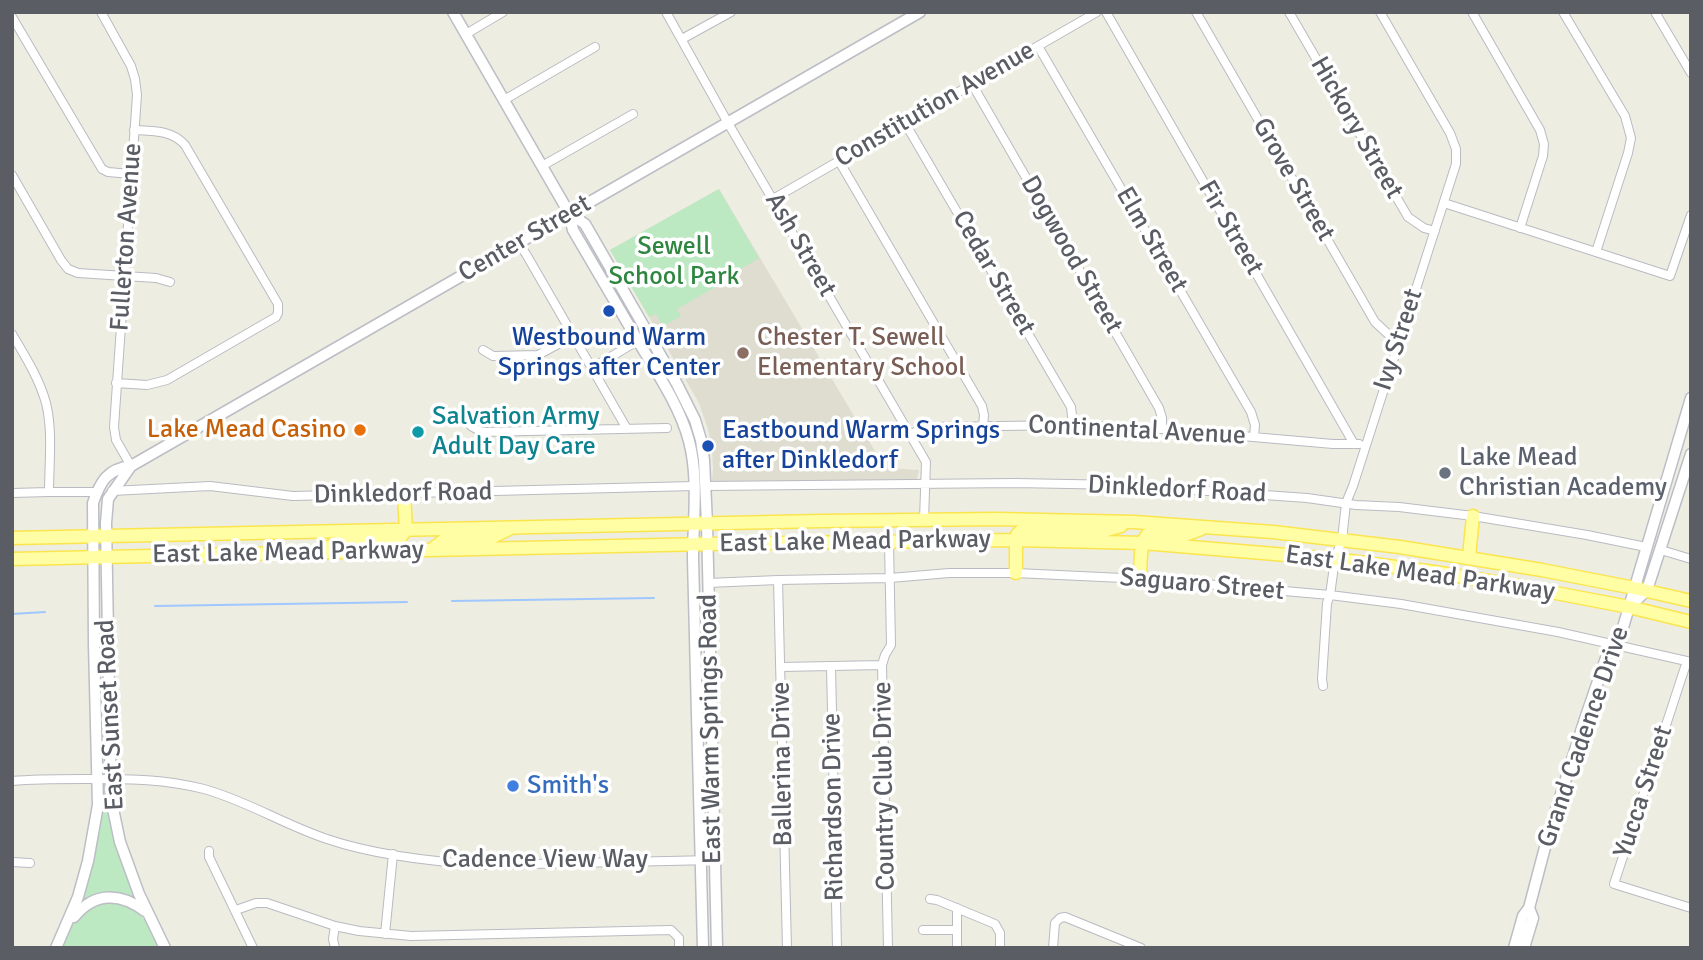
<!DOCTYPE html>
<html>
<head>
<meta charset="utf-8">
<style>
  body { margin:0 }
  #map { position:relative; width:1703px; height:960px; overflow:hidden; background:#eeede1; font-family:Signika,sans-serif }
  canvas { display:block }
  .frame { position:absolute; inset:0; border:14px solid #5a5d64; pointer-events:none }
</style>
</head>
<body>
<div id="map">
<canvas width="1703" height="960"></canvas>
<div class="frame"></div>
</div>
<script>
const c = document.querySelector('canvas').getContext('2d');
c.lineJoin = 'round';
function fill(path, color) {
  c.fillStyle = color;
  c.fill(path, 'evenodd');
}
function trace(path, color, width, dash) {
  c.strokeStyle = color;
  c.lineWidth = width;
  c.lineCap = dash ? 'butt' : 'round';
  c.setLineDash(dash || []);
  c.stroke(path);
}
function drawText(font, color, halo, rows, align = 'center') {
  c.font = font + ' Signika,sans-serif';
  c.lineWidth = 7;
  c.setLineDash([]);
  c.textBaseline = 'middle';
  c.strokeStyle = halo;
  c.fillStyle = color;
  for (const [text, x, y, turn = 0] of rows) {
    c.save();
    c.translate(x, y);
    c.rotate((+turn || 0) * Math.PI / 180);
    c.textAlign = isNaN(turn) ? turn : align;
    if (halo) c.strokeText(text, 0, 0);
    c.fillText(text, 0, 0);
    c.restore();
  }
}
const education = new Path2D(`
  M719,189L885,468L919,470L915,487L711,489L713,470L712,449L708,429L699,403L610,250Z`);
const green = new Path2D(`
  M719,189L759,258L739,270L717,286L677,309L681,316L667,324L661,323L656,314L649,317L610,250Z
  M105,794L114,842L137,900L95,895L81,902L92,864L101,807Z
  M116,901C146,916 146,918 161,948H61L74,919L94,903Z`);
const stream = new Path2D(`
  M452,601L654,598
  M155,606L407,602
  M12,614L45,612`);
const street = new Path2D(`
  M101,12L131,66L135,79L137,95L114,427L116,440L131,466
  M666,12L728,123L926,462L924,520
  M1106,12L1354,444
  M1196,12L1375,322L1388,334L1400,338
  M1289,12L1408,217L1424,228L1435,231
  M1472,12L1540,130L1544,144L1543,156L1520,228
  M1563,12L1625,116L1631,138L1628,153L1596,252
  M1655,12L1691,73
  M12,17L102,169L108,172L131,174
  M466,34L503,12
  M682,39L731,12
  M1038,46L1251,412L1255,425L1254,437
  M972,84L1159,408L1162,418V429
  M504,100L595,47
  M905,123L1071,407L1073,425
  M839,161L982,406L984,415L983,426
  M542,166L633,114
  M12,175L61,260L68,269L78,273L156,278L170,282
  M773,199L1097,12
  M1444,203L1670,276L1691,215
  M518,243L526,254L627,429
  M12,334C25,356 39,378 46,403C53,431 49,463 49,492
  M483,350L493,356L538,355L573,336
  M592,368L649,334
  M116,383L147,385L167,380L276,317L278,313V304L185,145C172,130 153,131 134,130
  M471,426L482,432L667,428
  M910,435L924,427L1073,425L1162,429L1333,444H1359
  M705,486L1015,483L1123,485L1307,498L1356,505L1399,507L1473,516L1587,535L1646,547
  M112,491L210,486L293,496L694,486
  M12,493L49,492H97
  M1661,550L1691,559
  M778,580L787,948
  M708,583L778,580L890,578L949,573H1016L1123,578L1193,583L1330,595L1401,604L1558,632L1691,662
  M1687,661L1614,884L1691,908
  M831,666L837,948
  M781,667L882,665
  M1323,686L1322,679L1327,603L1330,595L1335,559L1342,540L1346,503L1353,486L1456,164V149L1450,133L1380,12
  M12,781C35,779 59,779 82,779C125,779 161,778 204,789C247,801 285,825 327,839C374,855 436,862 486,865L713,860
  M209,851V857L253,948
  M12,862L30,863
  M930,899L937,900L995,924L1000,933V948
  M236,910L256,903H267L335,926L359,931L411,936L671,930L679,938V948
  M335,926L333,939L335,948
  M923,930H956
  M385,934L393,854
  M888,948L882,665L885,655L891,645L889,542
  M957,948V908
  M1053,948L1055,923L1060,918L1065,917L1141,948`);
const secondary = new Path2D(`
  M453,12L569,213L573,230C596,269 618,307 641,346C659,376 680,407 689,441C699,479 693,520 693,559L703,948
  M569,213L585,224L677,384L695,420L701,440L704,460L707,524L717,948
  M131,466L108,499L106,523L111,799L120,842L139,894L165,948
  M1629,607L1647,590L1691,454
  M74,917C94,892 120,892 145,911
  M56,948L78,897L88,861L98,805L94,644L93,503C100,482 107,469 131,466L920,12
  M1514,948L1523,916L1529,908L1549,832L1585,719L1607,655L1620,637L1624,624L1691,398
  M1524,948L1533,918L1529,908`);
const primary = new Path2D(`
  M12,538L821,521L997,519L1134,522L1273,532L1400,547L1542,570L1634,588L1691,601
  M320,550L344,541L389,540L400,538L406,530L404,494
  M431,550L444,540L488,539L509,529
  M1469,557L1473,516
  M12,559L707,544L1016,540L1143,543L1335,559L1434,572L1519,586L1629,607L1691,622
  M1016,573V540C1016,534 1018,532 1023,530L1100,532L1121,526
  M1140,579C1141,565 1139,546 1147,535L1182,536L1201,529`);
const markers = [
  [609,311,7,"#1a4fb4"],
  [743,353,7,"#8d6e63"],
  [360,430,7,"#e8710a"],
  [418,432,7,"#0f9aa8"],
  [708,446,7,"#1a4fb4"],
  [1445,473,7,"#6b7280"],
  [513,786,7,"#3f7fe0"]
];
const streetNames = [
  ["Constitution Avenue",935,105,-30],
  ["Hickory Street",1356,128,60],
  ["Grove Street",1293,180,60],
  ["Fir Street",1230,228,60],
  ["Fullerton Avenue",127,237,-86],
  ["Center Street",525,239,-30],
  ["Elm Street",1151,240,60],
  ["Ash Street",800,245,60],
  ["Dogwood Street",1071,255,60],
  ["Cedar Street",993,273,60],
  ["Ivy Street",1399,340,-72],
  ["Continental Avenue",1137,431,3],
  ["Dinkledorf Road",1177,490,3],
  ["Dinkledorf Road",403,494,-1],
  ["East Lake Mead Parkway",855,542,-1],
  ["East Lake Mead Parkway",288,553,-1],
  ["East Lake Mead Parkway",1420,574,8],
  ["Saguaro Street",1202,585,5],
  ["East Sunset Road",111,715,-93],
  ["East Warm Springs Road",711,729,-91],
  ["Grand Cadence Drive",1584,737,-71],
  ["Ballerina Drive",783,764,-91],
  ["Country Club Drive",885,786,-91],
  ["Yucca Street",1644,792,-72],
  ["Richardson Drive",834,807,-91],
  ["Cadence View Way",545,860]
];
const parkNames = [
  ["Sewell",674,247],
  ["School Park",674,277]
];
const transitNames = [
  ["Westbound Warm",609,338],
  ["Springs after Center",609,368],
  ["Eastbound Warm Springs",722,431,"left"],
  ["after Dinkledorf",722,461,"left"]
];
const educationNames = [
  ["Chester T. Sewell",757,338],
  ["Elementary School",757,368]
];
const cultureNames = [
  ["Salvation Army",432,417],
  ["Adult Day Care",432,447]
];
const foodNames = [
  ["Lake Mead Casino",346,430]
];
const worshipNames = [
  ["Lake Mead",1459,458],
  ["Christian Academy",1459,488]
];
const shopNames = [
  ["Smith's",527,786]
];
fill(education, '#deddd0');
fill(green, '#bce8c2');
trace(stream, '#a0c7ff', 2);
trace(street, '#b9bbc2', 10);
trace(secondary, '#bcbec6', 13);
trace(primary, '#fbe54e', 15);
trace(street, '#fff', 8);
trace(secondary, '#fff', 10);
trace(primary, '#fffea5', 12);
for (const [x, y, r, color] of markers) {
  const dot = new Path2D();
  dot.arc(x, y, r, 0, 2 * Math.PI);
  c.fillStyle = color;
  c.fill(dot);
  trace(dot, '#fff', 2.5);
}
drawText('26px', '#5a5d64', '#fff', streetNames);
drawText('26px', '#2e8640', '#fff', parkNames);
drawText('26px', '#164399', '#fff', transitNames);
drawText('26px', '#785e54', '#fff', educationNames, 'left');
drawText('26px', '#0d838f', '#fff', cultureNames, 'left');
drawText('26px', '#c56008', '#fff', foodNames, 'right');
drawText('26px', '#5b616d', '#fff', worshipNames, 'left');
drawText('26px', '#366cbe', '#fff', shopNames, 'left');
</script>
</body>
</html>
